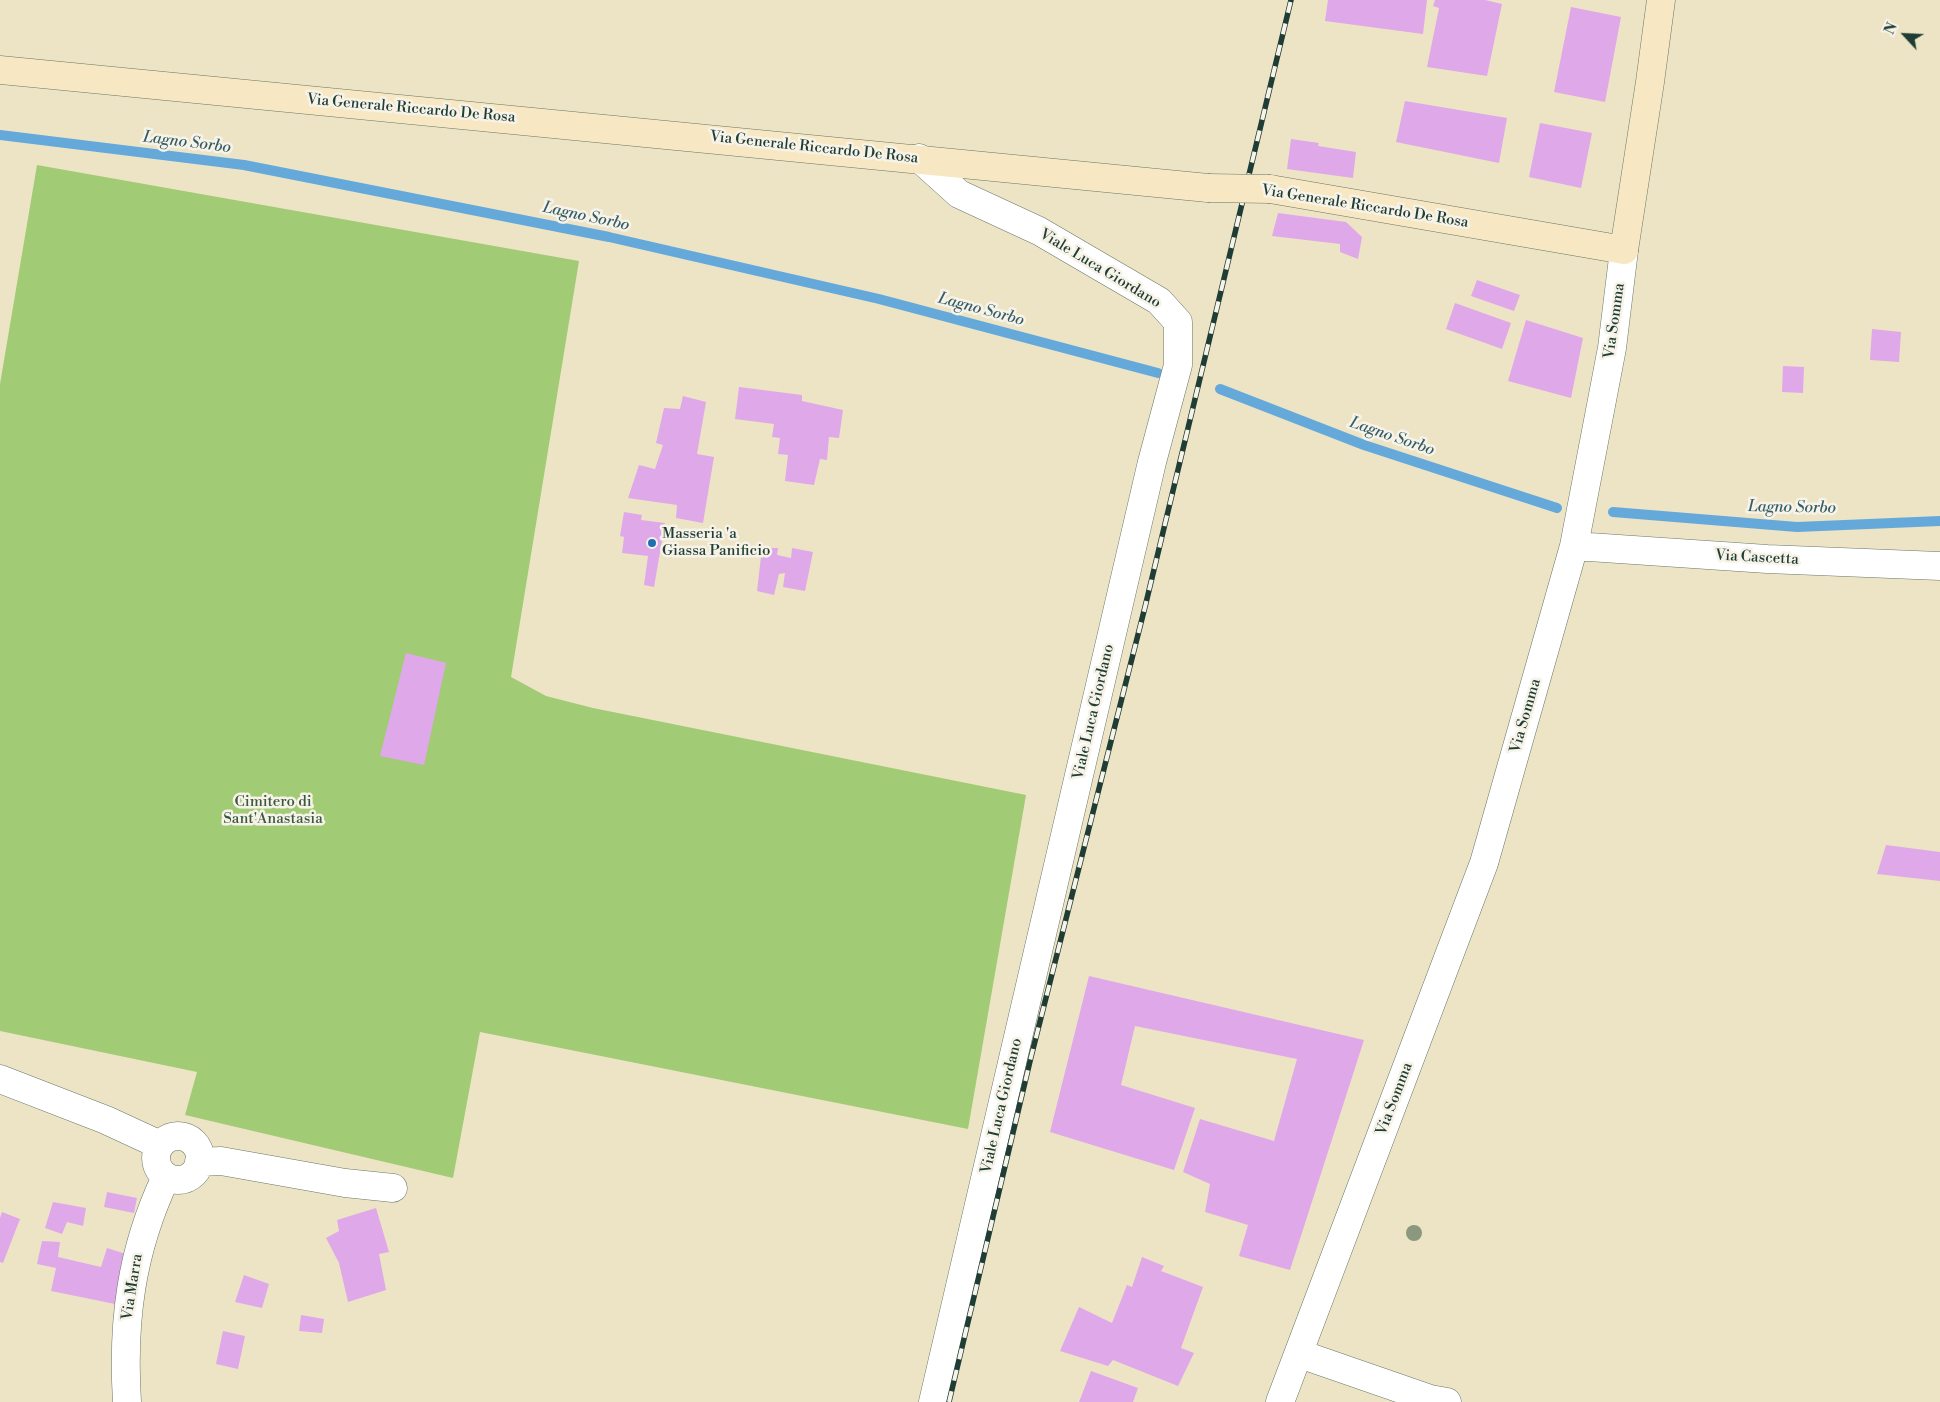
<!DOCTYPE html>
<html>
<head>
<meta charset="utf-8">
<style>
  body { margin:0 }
  #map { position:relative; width:1940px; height:1402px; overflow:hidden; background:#ede4c6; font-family:"Libre Bodoni",serif }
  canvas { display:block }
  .north { position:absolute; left:1880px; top:10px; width:50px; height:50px; -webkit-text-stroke:4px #f7f3e8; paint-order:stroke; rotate:295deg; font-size:14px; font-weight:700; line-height:20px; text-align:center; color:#1f3d34 }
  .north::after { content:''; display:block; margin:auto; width:18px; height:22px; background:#1f3d34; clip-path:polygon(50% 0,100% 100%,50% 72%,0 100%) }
</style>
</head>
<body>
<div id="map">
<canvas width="1940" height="1402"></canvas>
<div class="north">N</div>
</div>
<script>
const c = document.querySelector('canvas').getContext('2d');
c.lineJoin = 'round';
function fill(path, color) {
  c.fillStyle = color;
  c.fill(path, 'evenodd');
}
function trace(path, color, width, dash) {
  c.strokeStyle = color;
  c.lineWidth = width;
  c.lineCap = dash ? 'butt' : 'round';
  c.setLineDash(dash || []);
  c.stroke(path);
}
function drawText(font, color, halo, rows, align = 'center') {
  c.font = font + ' "Libre Bodoni",serif';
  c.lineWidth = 5;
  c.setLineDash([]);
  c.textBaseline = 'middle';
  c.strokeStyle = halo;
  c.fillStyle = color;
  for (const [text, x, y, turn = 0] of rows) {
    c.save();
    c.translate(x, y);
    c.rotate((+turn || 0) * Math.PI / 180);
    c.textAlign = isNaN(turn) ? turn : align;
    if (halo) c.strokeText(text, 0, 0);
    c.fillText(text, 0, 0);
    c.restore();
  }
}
const green = new Path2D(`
  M37,165L579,261L511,677L546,696L593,708L1026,795L968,1129L480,1032L453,1178L185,1115L197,1072L0,1031V384Z`);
const stream = new Path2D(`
  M0,135L244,165L609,237L879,299L1158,373
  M1220,389L1364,445L1557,508
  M1613,512L1797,527L1940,521`);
const building = new Path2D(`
  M1328,0H1427L1423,34L1325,21Z
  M1435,0H1485L1502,4L1487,76L1427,67L1439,8L1433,6Z
  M1571,7L1621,17L1605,102L1554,92Z
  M1405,101L1507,118L1499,163L1396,142Z
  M1540,123L1592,133L1581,188L1529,177Z
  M1291,139L1319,143L1318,146L1356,152L1353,178L1287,169Z
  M1278,213L1346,222L1362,237L1358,259L1340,252V244L1272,236Z
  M1477,280L1520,295L1514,311L1471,296Z
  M1455,303L1511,323L1502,349L1446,329Z
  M1526,320L1583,338L1571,398L1508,381Z
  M1872,329L1901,332L1899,362L1870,360Z
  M1783,366L1804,367L1803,393L1782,392Z
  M739,387L802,395V401L843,410L839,438L829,437L827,460L820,459L814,485L785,481L788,455L778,454L780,438L772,437L774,424L735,419Z
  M683,396L706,402L697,454L714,457L703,523L676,518L677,505L628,498L639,465L655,469L663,445L656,443L664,408L680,409Z
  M624,512L642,515L641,520L665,523L654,587L644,585L648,556L622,553L624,537L620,536Z
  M762,548H778L777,555L791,558L792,548L813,552L805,591L783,587L785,573L779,574L774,595L757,591Z
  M406,653L446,663L424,765L380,756Z
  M1886,845L1940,852V881L1877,874Z
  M1089,976L1364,1040L1290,1270L1239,1256L1248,1225L1205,1212L1210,1184L1183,1172L1200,1119L1274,1141L1297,1059L1135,1026L1121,1085L1195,1108L1174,1170L1050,1132Z
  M107,1192L137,1198L134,1213L104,1207Z
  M53,1202L86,1208L83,1226L67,1222L62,1234L45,1228Z
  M376,1208L389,1252L379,1254L386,1290L348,1302L339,1263L326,1238L339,1231L337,1220Z
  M2,1212L20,1219L3,1263L0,1262V1218Z
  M42,1241L60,1242L58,1257L101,1267L107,1248L132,1256L120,1305L51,1291L56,1268L37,1264Z
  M1142,1257L1164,1266L1161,1271L1203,1287L1181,1348L1194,1353L1178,1386L1113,1360L1108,1366L1060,1351L1079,1307L1112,1323L1127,1285L1132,1287Z
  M244,1275L269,1284L262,1308L235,1302Z
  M301,1315L324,1319L322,1333L299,1331Z
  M223,1331L245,1336L238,1369L216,1364Z
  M1091,1371L1138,1388L1133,1402H1079Z`);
const minor = new Path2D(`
  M919,158L959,194L1039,231L1159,301L1178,322V365L1152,462L933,1402
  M1574,546L1767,559L1940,566
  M0,1079L106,1120L160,1145
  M156 1158a22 22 0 1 1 44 0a22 22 0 1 1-44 0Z
  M199,1162L221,1161L345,1183L393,1188
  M1300,1354L1430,1399L1447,1402
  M127,1402C122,1321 131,1251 166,1177
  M1280,1402L1484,863L1574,546L1612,348L1624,250`);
const secondary = new Path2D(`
  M0,70L1208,188
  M1270,189L1624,250L1650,82L1661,0`);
const rail = new Path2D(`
  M949,1402L1031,1057L1145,607L1291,0`);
const secondaryBridge = new Path2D(`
  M1208,188L1270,189`);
const trees = [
  [1414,1233]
];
const markers = [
  [652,543,5,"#1f6fb2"]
];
const streetNames = [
  ["Via Generale Riccardo De Rosa",411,109,5],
  ["Via Generale Riccardo De Rosa",814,148,6],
  ["Via Generale Riccardo De Rosa",1365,207,9],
  ["Viale Luca Giordano",1100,269,31],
  ["Via Somma",1615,321,-82],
  ["Via Cascetta",1757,558,3],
  ["Viale Luca Giordano",1094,712,-77],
  ["Via Somma",1526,716,-74],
  ["Via Somma",1395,1099,-69],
  ["Viale Luca Giordano",1002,1106,-77],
  ["Via Marra",133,1287,-81]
];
const poiNames = [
  ["Masseria 'a",662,534],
  ["Giassa Panificio",662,551]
];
const parkNames = [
  ["Cimitero di",273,802],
  ["Sant'Anastasia",273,819]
];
const waterNames = [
  ["Lagno Sorbo",187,143,7],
  ["Lagno Sorbo",586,217,12],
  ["Lagno Sorbo",981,310,15],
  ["Lagno Sorbo",1392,437,19],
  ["Lagno Sorbo",1792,508,1]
];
fill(green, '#a2cb76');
trace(stream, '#65a9da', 10);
fill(building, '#dfa8e9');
trace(minor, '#677767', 29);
trace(secondary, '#677767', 29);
trace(minor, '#fff', 28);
trace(secondary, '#f7e8c3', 28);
trace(rail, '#1f3d34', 5.5);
trace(rail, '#f7f3e8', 4, [11]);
trace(secondaryBridge, '#677767', 29, []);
trace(secondaryBridge, '#f7e8c3', 28);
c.fillStyle = '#8a987d';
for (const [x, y] of trees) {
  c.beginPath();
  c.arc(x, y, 8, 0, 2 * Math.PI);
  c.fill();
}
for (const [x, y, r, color] of markers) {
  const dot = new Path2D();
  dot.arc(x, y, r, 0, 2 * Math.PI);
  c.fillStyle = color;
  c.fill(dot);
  trace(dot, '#f7f3e8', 2);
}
drawText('15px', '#1f3d34', '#f7f3e8', streetNames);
drawText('15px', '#1f3d34', '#f7f3e8', poiNames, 'left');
drawText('15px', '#395941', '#f7f3e8', parkNames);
drawText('italic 16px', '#345d66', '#f7f3e8', waterNames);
</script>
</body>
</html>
